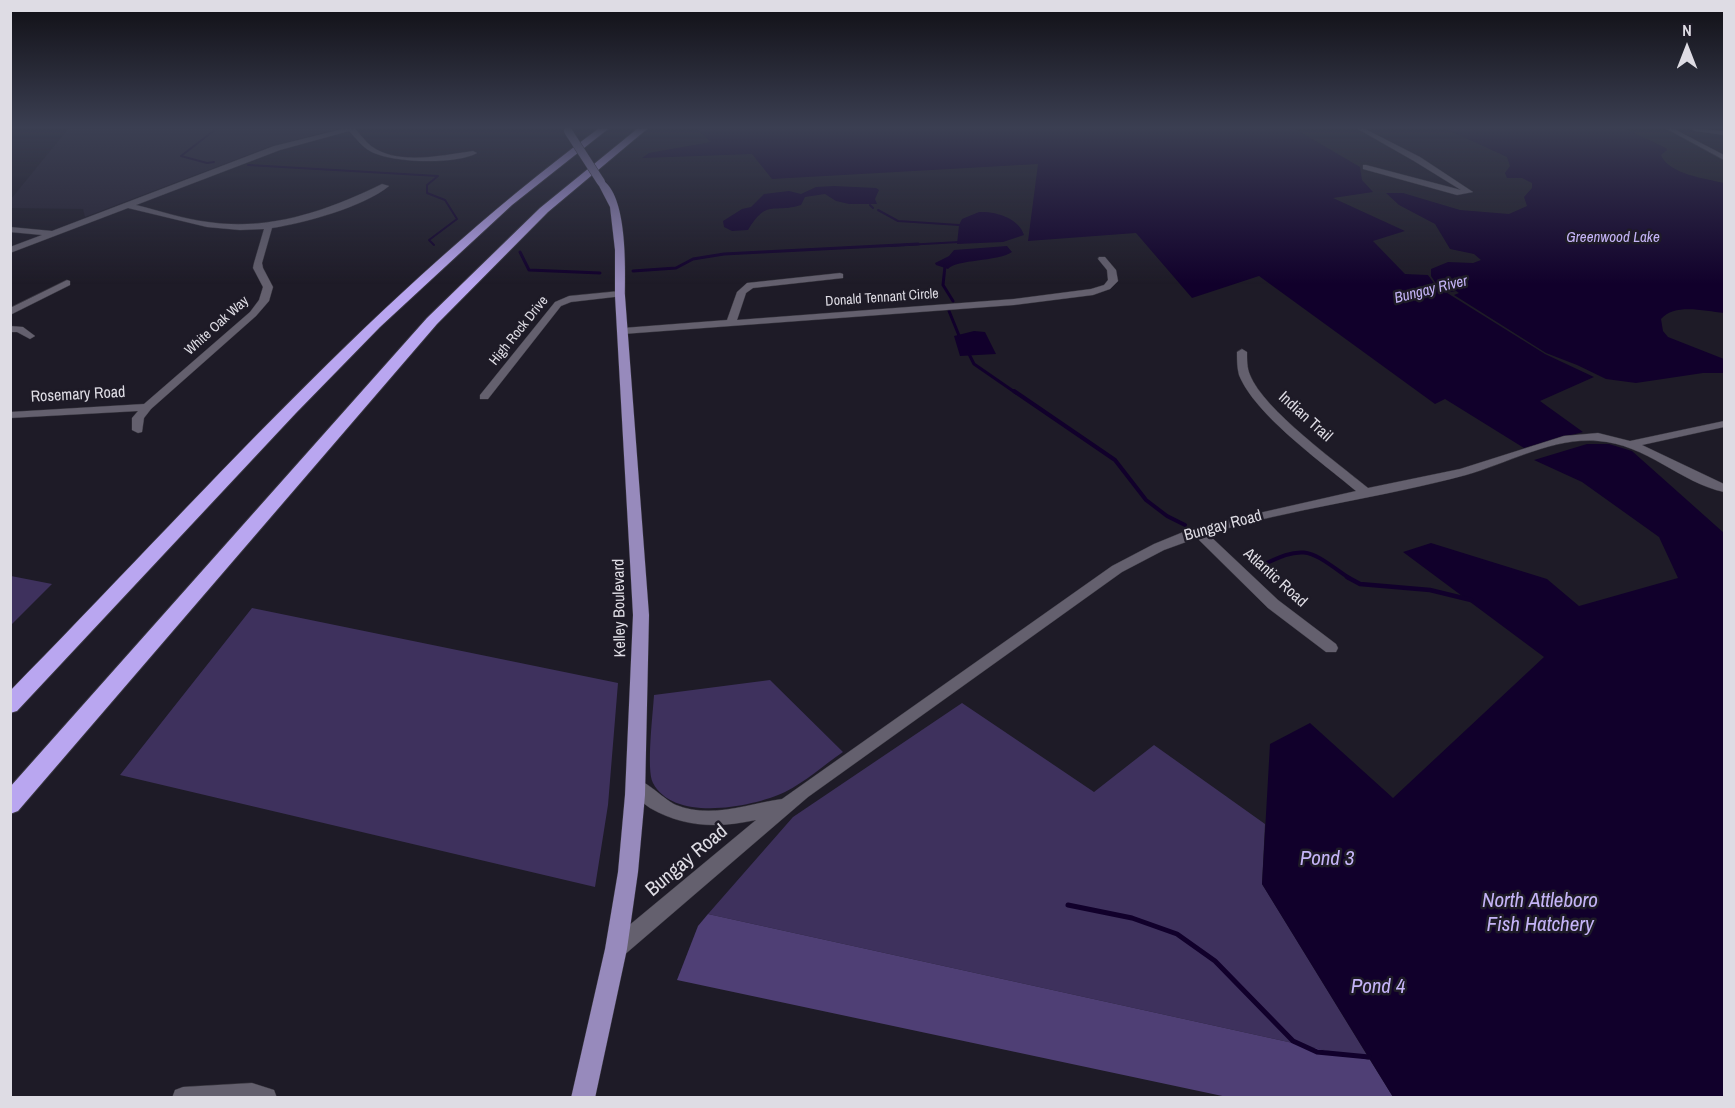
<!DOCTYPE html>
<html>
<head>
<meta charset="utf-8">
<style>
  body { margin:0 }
  #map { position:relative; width:1735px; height:1108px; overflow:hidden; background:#1e1b27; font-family:"Archivo Narrow",sans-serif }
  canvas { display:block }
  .frame { position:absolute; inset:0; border:12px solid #dedce4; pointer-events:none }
  .north { position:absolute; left:1657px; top:18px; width:60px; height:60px; -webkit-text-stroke:4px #1e1b27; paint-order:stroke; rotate:0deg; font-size:16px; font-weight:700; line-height:24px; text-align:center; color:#dedce4 }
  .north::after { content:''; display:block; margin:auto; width:21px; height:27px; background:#dedce4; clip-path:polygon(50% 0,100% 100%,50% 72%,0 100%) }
</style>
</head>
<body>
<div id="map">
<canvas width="1735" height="1108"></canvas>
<div class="frame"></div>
<div class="north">N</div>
</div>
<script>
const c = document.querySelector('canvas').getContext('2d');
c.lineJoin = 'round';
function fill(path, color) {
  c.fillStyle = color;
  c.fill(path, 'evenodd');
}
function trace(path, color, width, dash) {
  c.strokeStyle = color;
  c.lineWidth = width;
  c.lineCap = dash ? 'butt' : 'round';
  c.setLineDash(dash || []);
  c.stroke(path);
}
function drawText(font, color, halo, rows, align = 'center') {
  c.font = font + ' "Archivo Narrow",sans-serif';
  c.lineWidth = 5;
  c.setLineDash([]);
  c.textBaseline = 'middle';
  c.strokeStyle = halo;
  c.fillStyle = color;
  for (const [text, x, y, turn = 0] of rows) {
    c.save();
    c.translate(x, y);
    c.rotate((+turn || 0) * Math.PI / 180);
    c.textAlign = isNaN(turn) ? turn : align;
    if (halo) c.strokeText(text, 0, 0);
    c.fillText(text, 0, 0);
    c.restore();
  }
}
const built = new Path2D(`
  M68,129H338L269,147L85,217L83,209L11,208V199Z`);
const green = new Path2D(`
  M11,576L52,584L11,625L10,576Z
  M252,608L618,683L608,805L595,887L120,775Z
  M770,680L843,752C824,765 805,782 785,792C753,807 674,823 653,783C646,770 653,713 654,695Z
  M962,703L1094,792L1154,745L1265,824L1262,884L1370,1060L708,914L793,817Z`);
const forest = new Path2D(`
  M708,914L1370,1060L1393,1097H1227L677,980L698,926Z`);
const water = new Path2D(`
  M697,129H1295L1360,167L1362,180L1373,192L1333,198L1405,231L1373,241L1405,274L1428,275L1436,286L1545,354L1594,377L1540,401L1583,432L1524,448L1445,399L1435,404L1259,276L1192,298L1136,233L1028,241L1038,164L772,179L752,154L642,158L649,153L711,142Z
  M1446,129H1625L1666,148L1667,150L1661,155C1668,174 1707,179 1724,183V313C1704,311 1675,303 1661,319L1663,331L1668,337L1724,359V373H1703L1636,383L1606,379L1577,365L1546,353L1454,295L1459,293L1444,283L1437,285L1431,276V269L1448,262L1473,263L1481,260L1474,254L1450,249L1435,224L1399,205L1386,193H1403L1460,210L1509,214L1527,206L1524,197L1532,188V183L1522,178H1507L1505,173L1510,166L1507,157Z
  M834,186L876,188L879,190L875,199L877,204H849L836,201L825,194L805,197L801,205C772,214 768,198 748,230L732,231L724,227L723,221L742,209L751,207L764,194L789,191L801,194L816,187Z
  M979,212C995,211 1019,218 1024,235L1003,242L957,244L959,225L962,219Z
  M1007,246L1012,252C997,262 957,259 948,269L936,265L935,263L949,256L954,250Z
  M974,331L985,332L996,354L960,356L954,336Z
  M1587,444H1609L1632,451L1724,533V1097H1393L1262,884L1270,744L1310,723L1393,798L1544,657L1403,552L1431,543L1547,579L1579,606L1678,578L1659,537L1582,482L1534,460Z`);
const streamFar4 = new Path2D(`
  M214,162L207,163L181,156L216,129
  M248,165L438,176L427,185V193L445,200L457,219L429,240L434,245
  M870,205L873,208
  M878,210L898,221L959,225
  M888,246L959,242`);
const streamFar3 = new Path2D(`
  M520,252L529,270L600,273
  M945,266L943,285L953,301
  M633,271L676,268L693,259L724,254L918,244
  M949,311L960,338
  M968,352L974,364L1016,393`);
const streamFar2 = new Path2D(`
  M1014,391L1115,460L1146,500L1167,516L1185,525
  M1259,567C1306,543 1309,550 1349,578`);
const streamFar1 = new Path2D(`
  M1347,577L1360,584L1430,590L1471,600`);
const stream = new Path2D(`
  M1068,905L1132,918L1177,934L1215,961L1293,1041L1317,1052L1369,1057`);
const river = new Path2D(`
  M1451,284L1456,285L1458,288L1456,291L1414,298L1407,294L1414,290Z`);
const minor = new Path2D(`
  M343,129H355C360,134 365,141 371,146C398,166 443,155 473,151L477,153C456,165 390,163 370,151C361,146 356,138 349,131L280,150L136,205C160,211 184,219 208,222C270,231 327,211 382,184L389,186C363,207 305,223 272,228L262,263L263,268L273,287L269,301L256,316L151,409L144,418L142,432L138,433L132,430V418L138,411L10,418V412L144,404L250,312L259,300L263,287L253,268L254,263L264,229L240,230L207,227L128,208L10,253V247L42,235L10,232V227L52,231L274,146Z
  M1358,129H1365L1420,157L1473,192L1457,195L1363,169V165H1366L1461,190L1414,161Z
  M1667,129H1674L1724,155V160Z
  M1692,129L1724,131V135L1695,131Z
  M1099,257H1105L1116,270L1118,281L1110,289L1093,295L1014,305L623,334L618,331L623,328L727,320L737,292L747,283L840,273L843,274V278L753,288L746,293L737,320L1014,299L1091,289L1104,285L1108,280L1107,270L1098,259Z
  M67,280L70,281V285L10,315V308Z
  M620,291L623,292V296L571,302L561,306L488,399H480V395L555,302L569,296Z
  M10,326L23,327L35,336L30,339L17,332H10Z
  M1242,349L1247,352C1247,360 1247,368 1250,375C1264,410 1338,463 1368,488L1460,469L1564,436L1598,433L1630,441L1724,421V427L1642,445L1724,484V492C1681,483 1646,444 1598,441C1553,437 1509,463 1466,475C1381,498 1293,508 1208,534L1278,600L1336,644L1338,648L1336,652H1326L1268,608L1197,538L1164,550L1122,572L808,797L623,956L616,959L609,956L606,949L609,942L756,820C718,828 685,828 650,808C642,802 631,794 626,785L629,780C643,775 662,799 676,805C711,819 747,804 782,799L1112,566L1154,544L1193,528L1356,491C1323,463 1255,415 1239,375C1237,368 1237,360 1237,352Z
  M252,1083L274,1090L277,1098H172L175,1090L183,1087Z`);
const major = new Path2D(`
  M601,179C628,194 625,269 625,296L649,615L645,795L638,872L627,949L595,1098H571L605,949L618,872L625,795L633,615L615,296V250L610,207L597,182Z`);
const highway = new Path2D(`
  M598,129H608L512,205L380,327L296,413L17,711L10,713V691C200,498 379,291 598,129Z
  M637,129H647L548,212L437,324L18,811L10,814V787L427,318L540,208Z`);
const majorBridge = new Path2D(`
  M568,131L601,182`);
const farStreetnames = [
  ["Donald Tennant Circle",882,298,-4],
  ["White Oak Way",217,326,-42],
  ["High Rock Drive",519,331,-51]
];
const farWaternames = [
  ["Greenwood Lake",1613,238],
  ["Bungay River",1431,290,-14]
];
const streetNames = [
  ["Rosemary Road",78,395,-3],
  ["Indian Trail",1305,417,42],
  ["Bungay Road",1223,526,-15],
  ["Atlantic Road",1275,578,42],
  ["Kelley Boulevard",620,608,-91]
];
const nearStreetnames = [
  ["Bungay Road",687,861,-40]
];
const nearWaternames = [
  ["Pond 3",1327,859],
  ["North Attleboro",1540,901],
  ["Fish Hatchery",1540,925],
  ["Pond 4",1378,987]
];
fill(built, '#262233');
fill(green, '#3e315d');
fill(forest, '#4f3f75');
fill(water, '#11002b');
trace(streamFar4, '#11002b', 2);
trace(streamFar3, '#11002b', 3);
trace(streamFar2, '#11002b', 4);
trace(streamFar1, '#11002b', 4.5);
trace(stream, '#11002b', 5);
fill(river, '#11002b');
trace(minor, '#37353e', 1);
trace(major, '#37353e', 1);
trace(highway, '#37353e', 2);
fill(minor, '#64606e');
fill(major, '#978abc');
fill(highway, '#b9a6f0');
trace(majorBridge, '#37353e', 9, []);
trace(majorBridge, '#978abc', 8);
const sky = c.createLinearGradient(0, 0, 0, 284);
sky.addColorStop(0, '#100f15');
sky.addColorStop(0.45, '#3b3f52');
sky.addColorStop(1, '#3b3f5200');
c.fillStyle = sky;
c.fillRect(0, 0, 1735, 284);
drawText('14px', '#dedce4', '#1e1b27', farStreetnames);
drawText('italic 15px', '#c5b4f7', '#1e1b27', farWaternames);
drawText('16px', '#dedce4', '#1e1b27', streetNames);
drawText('20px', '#dedce4', '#1e1b27', nearStreetnames);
drawText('italic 21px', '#c5b4f7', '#1e1b27', nearWaternames);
</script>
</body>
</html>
